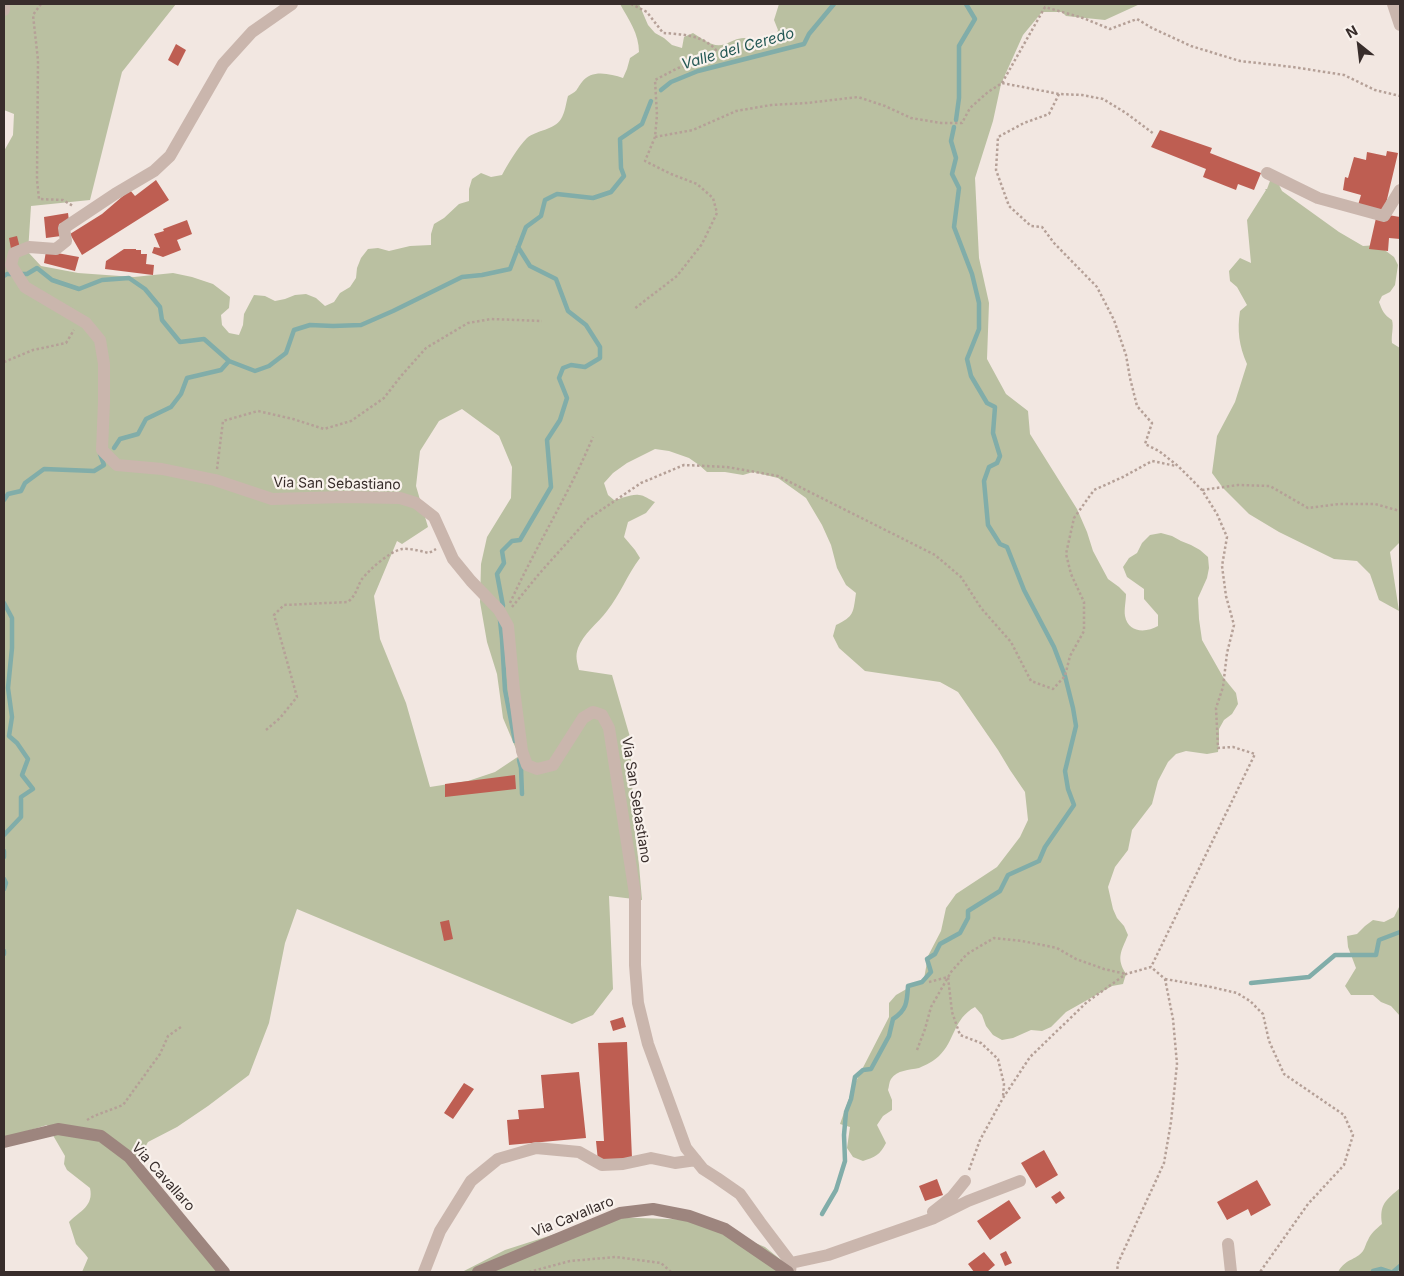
<!DOCTYPE html>
<html>
<head>
<meta charset="utf-8">
<style>
  body { margin:0 }
  #map { position:relative; width:1404px; height:1276px; overflow:hidden; background:#f2e7e1; font-family:Inter,sans-serif }
  canvas { display:block }
  .frame { position:absolute; inset:0; border:5px solid #382d2b; pointer-events:none }
  .north { position:absolute; left:1334px; top:20px; width:50px; height:50px; -webkit-text-stroke:4px #f9f2ed; paint-order:stroke; rotate:331deg; font-size:14px; font-weight:700; line-height:20px; text-align:center; color:#382d2b }
  .north::after { content:''; display:block; margin:auto; width:18px; height:22px; background:#382d2b; clip-path:polygon(50% 0,100% 100%,50% 72%,0 100%) }
</style>
</head>
<body>
<div id="map">
<canvas width="1404" height="1276"></canvas>
<div class="frame"></div>
<div class="north">N</div>
</div>
<script>
const c = document.querySelector('canvas').getContext('2d');
c.lineJoin = 'round';
function fill(path, color) {
  c.fillStyle = color;
  c.fill(path, 'evenodd');
}
function trace(path, color, width, dash) {
  c.strokeStyle = color;
  c.lineWidth = width;
  c.lineCap = dash ? 'butt' : 'round';
  c.setLineDash(dash || []);
  c.stroke(path);
}
function drawText(font, color, halo, rows, align = 'center') {
  c.font = font + ' Inter,sans-serif';
  c.lineWidth = 4.5;
  c.setLineDash([]);
  c.textBaseline = 'middle';
  c.strokeStyle = halo;
  c.fillStyle = color;
  for (const [text, x, y, turn = 0] of rows) {
    c.save();
    c.translate(x, y);
    c.rotate((+turn || 0) * Math.PI / 180);
    c.textAlign = isNaN(turn) ? turn : align;
    if (halo) c.strokeText(text, 0, 0);
    c.fillText(text, 0, 0);
    c.restore();
  }
}
const green = new Path2D(`
  M4,4H176L122,72L90,200L31,206L28,252L41,266L78,273L134,277L173,273L192,277L213,284L230,297L229,308L221,315L222,325L229,333L239,335L243,325L244,314L254,295L265,296L275,301L285,299L295,295L306,294L316,298L325,306L334,302L340,293L350,287L356,278L357,268L361,258L368,249L378,248L389,251L410,246L431,245V234L434,224L444,218L459,204L469,201V189L472,179L481,173L491,177L502,175C508,164 518,147 527,138C537,130 554,130 561,119C565,113 566,103 568,96C579,90 575,91 582,82C592,69 610,74 623,78L627,69L630,58L639,52C639,34 629,20 620,4H639L648,25L655,33L664,38L672,45L682,48L684,37L693,33C703,39 714,49 725,44C731,42 737,38 744,38C756,39 760,43 774,40L778,30L774,20L779,4H1140L1105,20L1066,16L1062,12H1042L1023,35L1001,84L993,121L975,178L979,258L989,303L987,359L1006,394L1028,411L1030,434L1077,509L1087,532L1093,551L1108,579L1119,587L1126,594C1126,601 1124,609 1125,616C1128,633 1146,633 1158,626V615L1144,599V589L1127,577L1123,567L1129,558L1137,553L1142,543L1150,535L1161,533L1172,536L1181,541L1191,545L1200,550L1208,557L1209,568L1207,578L1198,598L1199,619L1202,640L1223,677L1236,693L1238,704L1232,714L1224,720L1219,729V741L1218,752L1207,754L1186,751L1176,754L1168,762L1158,781L1152,804L1132,830L1128,850L1115,867L1108,887L1113,909L1117,918L1124,926L1128,935C1121,952 1116,958 1126,974L1123,984L1112,986L1066,1012L1051,1027L1042,1031L1031,1030L1013,1038L1002,1040L993,1035L986,1026L982,1015L975,1007C953,1019 955,1041 939,1056C934,1061 926,1065 919,1068C909,1070 897,1070 891,1079C889,1082 889,1087 888,1090L892,1100V1110L883,1116L877,1125L886,1143C880,1155 875,1157 863,1161L853,1157L847,1148L850,1127L840,1124L853,1087L889,1017V1003L896,995L924,979L928,956L941,931L946,908L956,894L997,867L1020,837L1028,820L1025,792L1010,770L998,750L958,692L940,682L865,671L839,648L833,636L836,625C854,616 853,614 856,593L846,585L837,568L831,545L822,525L806,498L778,478L753,472L743,475L725,472H707L699,465L689,458L669,451L655,449L627,463L613,473L604,483L608,495L614,500C622,499 630,494 639,495C644,495 650,500 655,502L646,513L628,522L624,537L635,550L640,558C627,575 620,595 607,611C598,623 583,634 578,648C575,656 577,662 579,670L612,675L630,737L634,826L639,865L642,900L609,896L613,989L593,1015L572,1024L297,909L285,943L269,1023L249,1075L208,1106L177,1127L148,1142L137,1162L225,1272H82L88,1258L85,1254L76,1244L69,1222C80,1211 94,1206 90,1188L67,1170L64,1164L65,1156L47,1125L4,1138V151L13,135L14,114L4,110ZM462,409L499,436L512,467L511,498L487,537L481,564L480,602L487,642L497,674L503,718L519,756L495,772L468,781L430,787L406,703L380,639L374,596L397,541L402,544L428,527L416,486L420,451L439,421Z
  M1273,173L1282,191L1339,232L1363,246L1378,245L1394,257L1398,265L1395,285L1390,292L1382,296L1379,302C1382,310 1384,315 1392,320C1394,327 1391,335 1392,343L1400,348V542L1390,552L1399,611L1379,600L1370,574L1357,561L1334,559L1279,532L1249,514L1223,488L1212,473L1217,436L1235,402L1247,364C1239,346 1237,330 1240,311L1247,305L1237,287L1230,281L1229,271L1240,258L1251,263L1247,220L1266,190L1265,189H1267Z
  M1400,905V1016L1391,1006L1381,1002L1373,995H1351L1345,986L1356,968L1348,947L1347,936L1357,934L1365,926L1373,920L1384,922L1394,917Z
  M1400,1188V1272H1338C1346,1258 1355,1261 1363,1251C1365,1248 1366,1243 1368,1240C1371,1233 1376,1229 1382,1224C1379,1204 1386,1200 1400,1188Z
  M608,1217L699,1220L765,1247L796,1272H462L505,1250Z`);
const stream = new Path2D(`
  M661,90L671,82L698,71L804,44L809,34L834,4
  M956,120L959,98V46L975,19L966,4
  M4,276L7,274H27L37,268L52,280L79,289L102,280L129,278L145,289L160,307L162,320L180,342L204,339L229,361L255,371L269,366L286,353L294,330L310,325L333,326L361,325L393,311L462,277L482,275L510,269L526,227L541,216L545,200L557,194L593,198L611,192L624,176L621,168L620,139L642,124L651,101
  M114,448L120,439L138,434L146,419L171,407L181,394L187,378L221,370L229,361
  M4,500L8,494L21,491L25,483L44,469L94,471L104,465L100,454
  M4,603L12,618V648L8,688L12,717L9,736L17,743L28,759L22,775L33,789L21,797V817L4,835
  M503,606L497,574L504,563L502,551L512,541L520,540L551,487L547,440L560,420L567,398L559,378L563,368L571,365L585,367L600,358V347L586,325L568,311L556,279L530,266L518,247
  M500,620L502,639L505,690L515,741
  M519,760L521,768L522,794
  M4,851V857
  M4,879L6,883L4,889
  M4,951V954
  M1251,983L1309,977L1335,955H1376L1379,940L1400,932
  M822,1214L836,1190L845,1161L844,1135L846,1112L851,1099L855,1077L863,1070L871,1069L889,1036L893,1019C907,1010 907,1002 908,986L922,982L931,972L927,959L935,954L940,944L960,933L968,918V911L1000,891L1008,875L1039,861L1045,847L1074,805L1068,789L1065,771L1076,726L1073,708L1065,676L1054,647L1024,590L1007,547L1000,544L988,525L984,481L989,467L997,463L1000,456L993,433L995,407L987,403L971,376L967,359L979,329V303L972,274L954,227L959,188L952,174L956,158L951,141L954,127
  M1373,1272V1271L1381,1269L1390,1272
  M1393,1272L1400,1266`);
const building = new Path2D(`
  M176,44L186,50L178,66L168,60Z
  M1160,130L1212,148L1210,153L1261,173L1254,190L1238,184L1236,190L1203,177L1206,169L1151,147Z
  M1387,151L1398,153L1384,212L1358,205L1361,195L1343,190L1345,177L1348,178L1354,157L1366,160L1367,152L1386,156Z
  M156,180L169,200L82,255L70,234L102,214L130,190L135,196Z
  M68,213L69,221L59,224L61,236L46,238L44,217Z
  M1388,215L1400,217V239L1389,238L1388,251L1369,249L1376,218Z
  M187,220L192,234L177,240L181,250L163,257L152,253L154,247L160,248L154,234L164,231L163,229Z
  M17,236L20,248L11,249L9,238Z
  M124,249H136V250H141V254H147L146,264L154,265L153,275L105,269L106,261Z
  M46,251L79,257L75,271L44,263Z
  M515,775L516,789L445,797V784Z
  M449,920L453,939L444,941L440,922Z
  M623,1017L626,1027L613,1031L610,1021Z
  M627,1042L632,1158L598,1161L596,1141H604L598,1043Z
  M579,1072L586,1138L509,1145L507,1120L519,1119L518,1110L544,1108L541,1075Z
  M464,1083L474,1089L453,1119L444,1113Z
  M1044,1150L1058,1175L1036,1188L1021,1163Z
  M937,1179L943,1195L925,1201L919,1186Z
  M1257,1180L1271,1205L1251,1216L1248,1209L1227,1220L1217,1202Z
  M1060,1191L1065,1198L1056,1204L1051,1197Z
  M1009,1200L1021,1218L990,1240L977,1221Z
  M1006,1251L1012,1263L1005,1266L1000,1254Z
  M984,1252L995,1265L987,1272H974L968,1264Z`);
const path = new Path2D(`
  M41,4L33,15L38,60L37,180L39,199L63,200L73,206
  M631,4L647,12L663,33C681,34 703,35 716,50L714,58L678,68L655,80L657,115L655,137L645,161L671,174L697,184L713,198L717,213L702,244L677,276L634,309
  M1002,83L1045,7L1083,18L1110,29L1137,19L1152,28L1191,46L1240,61L1293,67L1344,75L1375,90L1400,96
  M1059,94L1049,114L1024,123L998,137L996,170L1009,206L1031,226L1042,227L1054,243L1097,287L1114,320L1126,355L1130,378L1137,406L1152,423L1145,444L1159,451L1178,466L1202,490L1217,514L1227,537L1222,566L1226,596L1234,625L1227,653L1223,687L1216,708L1218,748L1233,747L1255,754L1151,967
  M655,137L693,130L736,111L771,105L807,103L858,97L885,106L911,118L941,123H962L970,108L988,92L1002,83L1059,94L1082,95L1103,99L1126,113L1154,134
  M4,362L33,350L66,343L74,330
  M217,469L223,421L258,411L293,419L324,429L351,421L384,398L401,376L426,348L468,323L491,319L542,321
  M1202,490L1238,485L1270,486L1308,508L1339,504H1375L1400,511
  M510,603C536,546 569,494 593,437
  M512,607L539,574L588,519L641,483L684,465L727,467L778,476L935,555L961,577L981,608L1011,642L1031,681L1053,689L1065,676L1070,656L1084,631V602L1071,574L1066,554L1074,518L1094,490L1123,477L1152,461L1176,466
  M266,730L280,718L297,697L274,615L284,605L348,602C357,594 356,589 362,579C369,570 390,551 402,549C410,548 420,551 429,553L436,549
  M1165,979L1211,987L1237,993L1250,1001L1263,1014L1269,1041L1284,1074L1344,1115L1353,1135L1344,1165L1308,1204L1260,1272
  M929,982L948,977L952,1012L960,1035L981,1043L998,1059L1004,1084L1003,1097
  M917,1050L925,1029L931,1007L951,972L967,954L994,938L1022,941L1057,948L1076,959L1104,969L1126,974
  M87,1120L94,1116L123,1105L160,1054L168,1036L181,1027
  M969,1170L980,1140L1003,1098L1030,1057L1087,1002L1126,974L1151,967L1165,979L1173,1019L1177,1064L1171,1122L1164,1163L1118,1263L1117,1272
  M529,1272L570,1261L616,1257L661,1263L671,1272`);
const street = new Path2D(`
  M292,4L252,32L223,64L170,156L154,171L115,194L64,228L66,241L56,249L29,247L14,253L11,265L25,287L86,323L100,340L104,364V402L102,450L117,465L162,469L215,480L272,499L345,497L400,498L416,503L434,517L453,559L471,581L499,610L508,626L514,690L522,751L527,765L537,769L553,765L583,718L593,712L602,715L609,728L635,894V965L638,1003L648,1044L686,1148L703,1169L717,1178L740,1194L760,1222L791,1263L790,1272
  M1393,4L1400,25
  M4,10V4
  M1267,173L1318,198L1384,216L1400,190
  M933,1212L952,1197L965,1181
  M1228,1244L1231,1272
  M791,1263L828,1255L934,1218L968,1201L1020,1181
  M424,1272L440,1231L471,1181L498,1159L536,1148L579,1152L602,1165L623,1164L651,1158L675,1163L696,1160`);
const secondary = new Path2D(`
  M4,1142L58,1129L101,1136L129,1157L224,1272
  M478,1272L620,1213L653,1209L689,1216L725,1229L788,1272`);
const streetNames = [
  ["Via San Sebastiano",337,484,1],
  ["Via San Sebastiano",636,800,81],
  ["Via Cavallaro",163,1177,48],
  ["Via Cavallaro",573,1217,-22]
];
const waterNames = [
  ["Valle del Ceredo",738,49,-16]
];
fill(green, '#bac0a1');
trace(stream, '#81ada9', 4.5);
fill(building, '#be5e52');
trace(path, '#b5a097', 2.5, [2.5, 2.5]);
trace(street, '#cab6ad', 12);
trace(secondary, '#9d857e', 12);
drawText('14px', '#382d2b', '#f9f2ed', streetNames);
drawText('italic 15px', '#235754', '#f9f2ed', waterNames);
</script>
</body>
</html>
